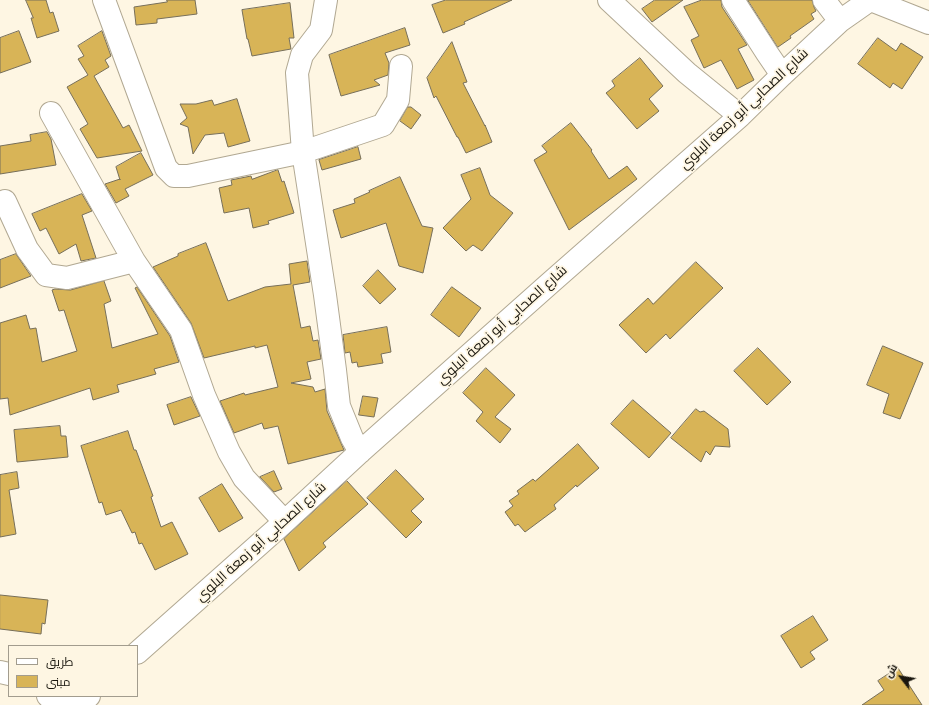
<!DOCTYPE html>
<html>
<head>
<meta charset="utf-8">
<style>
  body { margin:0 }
  #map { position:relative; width:929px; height:705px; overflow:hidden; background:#fef6e3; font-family:Cabin,Cairo,sans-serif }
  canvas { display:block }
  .legend { position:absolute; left:8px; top:645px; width:130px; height:52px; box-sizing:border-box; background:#fef6e3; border:1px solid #a29c8e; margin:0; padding:5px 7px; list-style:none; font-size:12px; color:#19160e }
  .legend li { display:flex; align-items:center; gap:8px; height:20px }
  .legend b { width:20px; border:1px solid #a29c8e }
  .north { position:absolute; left:881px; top:657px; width:40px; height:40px; -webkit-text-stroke:3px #fef6e3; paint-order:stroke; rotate:301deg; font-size:11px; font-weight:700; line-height:16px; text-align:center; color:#19160e }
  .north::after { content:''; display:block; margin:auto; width:14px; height:18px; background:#19160e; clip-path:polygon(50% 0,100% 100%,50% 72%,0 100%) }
</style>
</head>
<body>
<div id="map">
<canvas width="929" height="705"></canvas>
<ul class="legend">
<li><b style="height:5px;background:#fff"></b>طريق</li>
<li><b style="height:11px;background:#d8b457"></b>مبنى</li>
</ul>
<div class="north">ش</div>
</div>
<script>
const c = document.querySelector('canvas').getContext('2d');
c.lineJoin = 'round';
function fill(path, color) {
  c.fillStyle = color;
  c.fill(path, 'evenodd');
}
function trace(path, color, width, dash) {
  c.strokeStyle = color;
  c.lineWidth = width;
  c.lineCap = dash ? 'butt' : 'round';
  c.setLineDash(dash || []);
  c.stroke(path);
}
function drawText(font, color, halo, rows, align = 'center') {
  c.font = font + ' Cabin,Cairo,sans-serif';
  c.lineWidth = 3.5;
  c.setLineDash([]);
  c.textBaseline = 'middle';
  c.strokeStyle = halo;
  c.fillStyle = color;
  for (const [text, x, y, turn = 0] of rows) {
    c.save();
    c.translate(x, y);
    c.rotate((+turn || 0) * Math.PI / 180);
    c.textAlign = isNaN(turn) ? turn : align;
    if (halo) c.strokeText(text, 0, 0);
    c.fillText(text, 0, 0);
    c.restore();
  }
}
const building = new Path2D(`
  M26,0H46L50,13L53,12L59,31L37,38L31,18H33Z
  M167,0H195L197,14L157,19V23L136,25L134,7L167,2Z
  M446,0H512L464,22L465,24L443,33L432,5Z
  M655,0H683L652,22L642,9Z
  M702,0H721L722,7L747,45L738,49L754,80L737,89L721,60L704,68L691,40L699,36L684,7Z
  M748,0H812L814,7L816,11L811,14L814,19L790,36L791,38L778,47Z
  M290,3L294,38H289L291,49L252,56L248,39H247L242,10Z
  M405,28L410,45L385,53L389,63L388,75L374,80L380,85L341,96L329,55Z
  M19,31L31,62L0,73V38Z
  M102,31L111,56L105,60L109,67L94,76L123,128L129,125L142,151L97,158L80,129L88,124L67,87L88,75L78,59L84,56L78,46Z
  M878,38L896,51L901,43L923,57L902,89L893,83L890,88L858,64Z
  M452,42L467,82L463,83L485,126V125L492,142L466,153L458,137H457L436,96L434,98L427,78Z
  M640,58L663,86L649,99L659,111L637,129L606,93L615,86L612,81Z
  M237,99L250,141L228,147L224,133L205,135L193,154L188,127L180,124L187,118L180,104H196L212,100L214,105Z
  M408,107H411L421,115L411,129L400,121Z
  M571,123L592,150L591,151L609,179L627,166L637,179L569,230L534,160L547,152L542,146Z
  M47,132L51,139L56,165L0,174V146L31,141L30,135Z
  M358,147L361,159L322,170L319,160Z
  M141,153L153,175L125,189L129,196L116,203L105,184L120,179V180L116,167Z
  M480,168L490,195L513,213L482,251L473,245L466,251L443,228L471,199L461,175Z
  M278,170L282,182L284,181L294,213L268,221L269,224L253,228L249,208L224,213L219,188L232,185L231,180L251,176L252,179Z
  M400,177L422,226L433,228L423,273L399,266L386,223L341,238L333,210L355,203L354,199L370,192L369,191Z
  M82,194L92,211L82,215L96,258L81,261L76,244L59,254L46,228L40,231L32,214Z
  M206,243L228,301L265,287L291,284L289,264L307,261L310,282L293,285L301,328L310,326L313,341L318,340L321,359L307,362L311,379L291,383L313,387L315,392L325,389L327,411L344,450L288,464L278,426L264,429L262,423L234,433L220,401L244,393L245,395L278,387L267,345L255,348V346L204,358L191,323L153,267L178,256V254Z
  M16,254L31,276L0,288V260Z
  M696,262L723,288L670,339L666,334L646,353L619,325L648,298L653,304Z
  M378,270L396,289L380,304L363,286Z
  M104,281L111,301L104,304L112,348L158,334L135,288L137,287L170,336L179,362L154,369L156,374L117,385L119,392L93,400L90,388L10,415L8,398L0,399V323L26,315L30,329L36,328L42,362L77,351L64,310L59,311L52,290L55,289L70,290Z
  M452,287L481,308L459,337L431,315Z
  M387,327L391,352L381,354L383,363L358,367L357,362L352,363L350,352L345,353L343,335Z
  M883,346L923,363L900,419L883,413L889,394L867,385Z
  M758,348L791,382L767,405L734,371Z
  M486,368L515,395L495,417L511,429L500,443L476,421L483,412L463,393Z
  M363,396L378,398L374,417L359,415Z
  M191,397L200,416L174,425L167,405Z
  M633,400L671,433L649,458L611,424Z
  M696,409L700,412L704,411L728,429L730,447L715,446L710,455L706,451L701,462L671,438Z
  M60,426L61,436H66L68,457L17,462L14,430Z
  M128,431L134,450H136L153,496L151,497L161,527L172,522L188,554L155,570L142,543L139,544L135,532L132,533L121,510L106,515L102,502L99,503L81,446Z
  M578,444L599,468L577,487L576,485L554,505L556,509L525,532L518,524L515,526L505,512L513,506L509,501L519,494L517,491L533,479L535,481Z
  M396,470L424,499L411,511L422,522L406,538L367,498Z
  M274,471L282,489L274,492L260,477Z
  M17,472L19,488L9,490L16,534L0,537V475Z
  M347,481L368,504L323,543L326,547L299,571L284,539Z
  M222,484L243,518L219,532L199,498Z
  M0,595L48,600L45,624L42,623L41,634L0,629Z
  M813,616L828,640L810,652L815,659L801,668L781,636Z
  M898,668L922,705H862L884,690L878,681Z`);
const minor = new Path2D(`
  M104,0L166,168L174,176H188L303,152L383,125L398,100L401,66
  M326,0L321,30L302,55L297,73L303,152L325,295L335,370L339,406L352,438L360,452
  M609,0L687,73L740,116
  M733,0L767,53L782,75
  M824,0L840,21
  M871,0L929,23
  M51,113L134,261L181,330L204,395L229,452L244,478L284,521
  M5,201L27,249L46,275L67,278L134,261
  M137,653L281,525L360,452L549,284L740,116L782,75L840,21L870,0
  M0,672L9,674
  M48,696L64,705
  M78,705L89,696`);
const streetNames = [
  ["شارع الصحابي أبو زمعة البلوي",744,109,-43],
  ["شارع الصحابي أبو زمعة البلوي",502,325,-42],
  ["شارع الصحابي أبو زمعة البلوي",261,542,-42]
];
fill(building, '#d8b457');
trace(building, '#776f5a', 1);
trace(minor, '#b1a892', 24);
trace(minor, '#fff', 22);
drawText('14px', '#19160e', '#fef6e3', streetNames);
</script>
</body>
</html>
